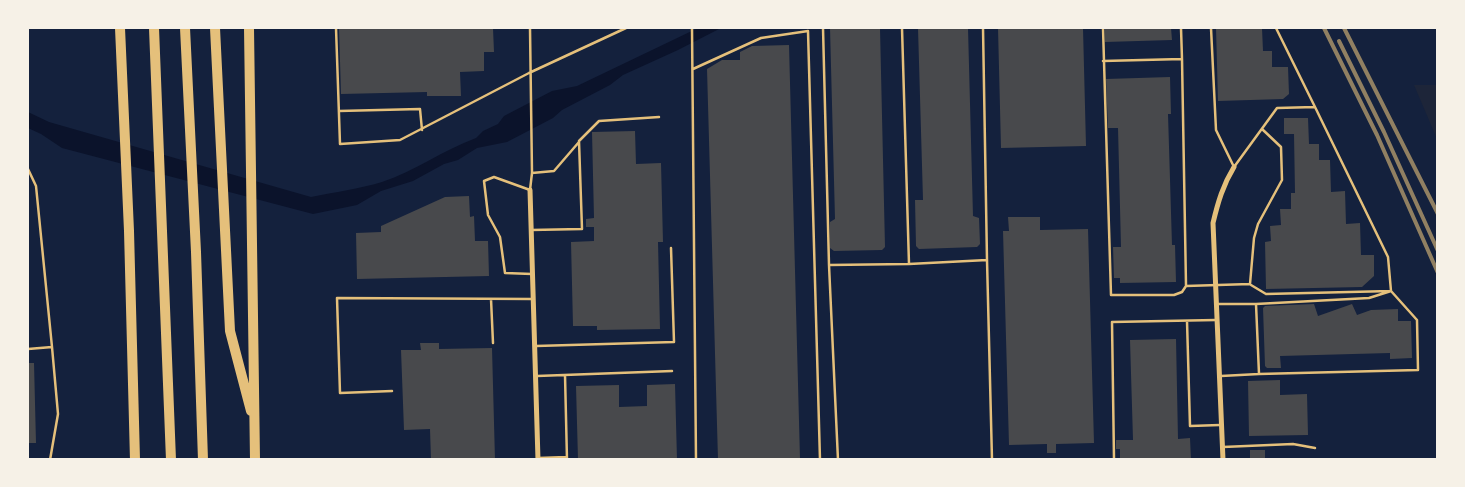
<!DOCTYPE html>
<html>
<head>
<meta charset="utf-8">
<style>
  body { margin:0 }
  #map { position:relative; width:1465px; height:487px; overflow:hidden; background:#14213d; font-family:Montserrat,sans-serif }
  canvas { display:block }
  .frame { position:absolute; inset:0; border:29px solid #f6f1e7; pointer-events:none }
</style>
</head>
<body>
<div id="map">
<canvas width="1465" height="487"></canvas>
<div class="frame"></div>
</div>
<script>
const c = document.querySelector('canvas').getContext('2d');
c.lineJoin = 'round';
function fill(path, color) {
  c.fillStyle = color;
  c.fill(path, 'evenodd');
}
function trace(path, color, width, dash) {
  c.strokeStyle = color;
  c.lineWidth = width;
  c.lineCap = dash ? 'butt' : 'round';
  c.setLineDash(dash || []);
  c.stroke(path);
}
const green = new Path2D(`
  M1414,85H1437V140V139Z`);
const water = new Path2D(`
  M698,28H721L678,50L623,75L610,85L562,110L553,118L507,142L477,148L458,160L444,164L413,181L381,191L357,205L313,214L62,148L41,134L28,128V112L49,122L311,197C335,192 359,189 382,182C415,171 443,150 476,138L483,131L498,124L504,116L552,91L577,86Z`);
const building = new Path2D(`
  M339,28H493L494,52H484V71L460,72L461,96H427V92L341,94Z
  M830,28H880L885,247L882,250L834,251L830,248V222L835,219Z
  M918,28H968L973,216L979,218L980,244L977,247L919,249L916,246L915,200H923Z
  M998,28H1083L1086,146L1001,148Z
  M1105,28H1171L1172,40L1105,42Z
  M1216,28H1262L1263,51H1272V67H1288L1289,94L1283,99L1218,101Z
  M789,45L800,459L718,460L707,69L722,60H740V52L752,46Z
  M1170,77L1171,114H1168L1172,245H1175L1176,282L1120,283V278H1114L1113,247H1121L1118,128H1108L1106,79Z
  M1284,118H1308L1309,144H1319V160H1330L1331,192L1345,191L1346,224L1360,223L1361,255H1374V276L1362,287L1266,289L1265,242L1271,241L1270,226L1281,225L1280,209H1291V193H1295L1294,134H1284Z
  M635,131L636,164L661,163L663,242H658L660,329L597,330V326H573L571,242L594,241V227H586V219L594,218L592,132Z
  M469,196L470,217L474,216L475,241H488L489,276L357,279L356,233L381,232V226L445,197Z
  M1008,217H1040V230L1088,229L1094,443L1056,444V453H1047V444L1009,445L1003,231H1009Z
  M1314,304L1318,316L1352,304L1357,315L1371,310L1398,309V321H1411L1412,358L1390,359V353L1280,356L1281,368H1267L1265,366L1263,308L1265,306Z
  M1176,339L1178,439L1190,438L1191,460H1120V449H1116V440H1133L1130,340Z
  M420,343H439V349L492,348L495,460H431L430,429L404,430L401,350H421Z
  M28,363H34L36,443H28Z
  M1280,380V395L1307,394L1308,435L1249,436L1248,381Z
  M675,384L677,460H578L576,386L619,385V407L647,406V385Z
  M1250,450H1265V460H1250Z`);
const service = new Path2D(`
  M336,28L340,144L400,140L529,73L626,28
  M530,28L532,173L530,190L494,177L484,181L488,215L500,237L505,273L532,274
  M692,28L696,460
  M823,28L829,265
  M902,28L909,264L987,260L992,460
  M983,28L987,260
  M1103,28L1111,295H1174L1182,292L1186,286L1250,284L1254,238L1258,224L1282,180L1281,147L1262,129
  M1211,28L1216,130L1234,167L1277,108L1315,107L1276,28
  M1182,59L1186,285
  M1103,61L1182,59L1181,28
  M693,69L761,38L808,31L820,460
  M339,111L420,109L422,130
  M28,169L36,186L52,347L28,349
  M532,173L554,171L579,142
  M531,230L582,229L579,141L599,121L659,117
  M1251,285L1266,294L1391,291L1388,257L1315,107
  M491,299L493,343
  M1217,304H1256L1259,374L1418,370L1417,320L1391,291L1369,298L1256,304
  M1187,321L1190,426L1220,425
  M536,346L674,342L671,248
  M565,375L567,460
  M537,376L672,371
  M1221,376L1259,374
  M392,391L340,393L337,298L533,299
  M1223,447L1293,444L1315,448
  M538,458L566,457
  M1114,459L1112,322L1216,320
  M50,460L58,414L52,347
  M838,460L829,265L909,264`);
const minor = new Path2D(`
  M530,190L538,460
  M1223,460L1213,223C1218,202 1223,185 1234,167`);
const motorway = new Path2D(`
  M120,28L129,231L135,460
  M154,28L171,460
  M185,28L196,252L203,460
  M215,28L230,331L251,411
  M249,28L255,460`);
const rail = new Path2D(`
  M1324,28L1377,135L1438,273
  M1344,28L1438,214
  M1339,41L1384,132L1438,251`);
fill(green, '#1d2539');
fill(water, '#0b132b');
fill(building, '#48494c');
trace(service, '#e5c07b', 2.5);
trace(minor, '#e5c07b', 5);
trace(motorway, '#e5c07b', 10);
trace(rail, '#918062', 4);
</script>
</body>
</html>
